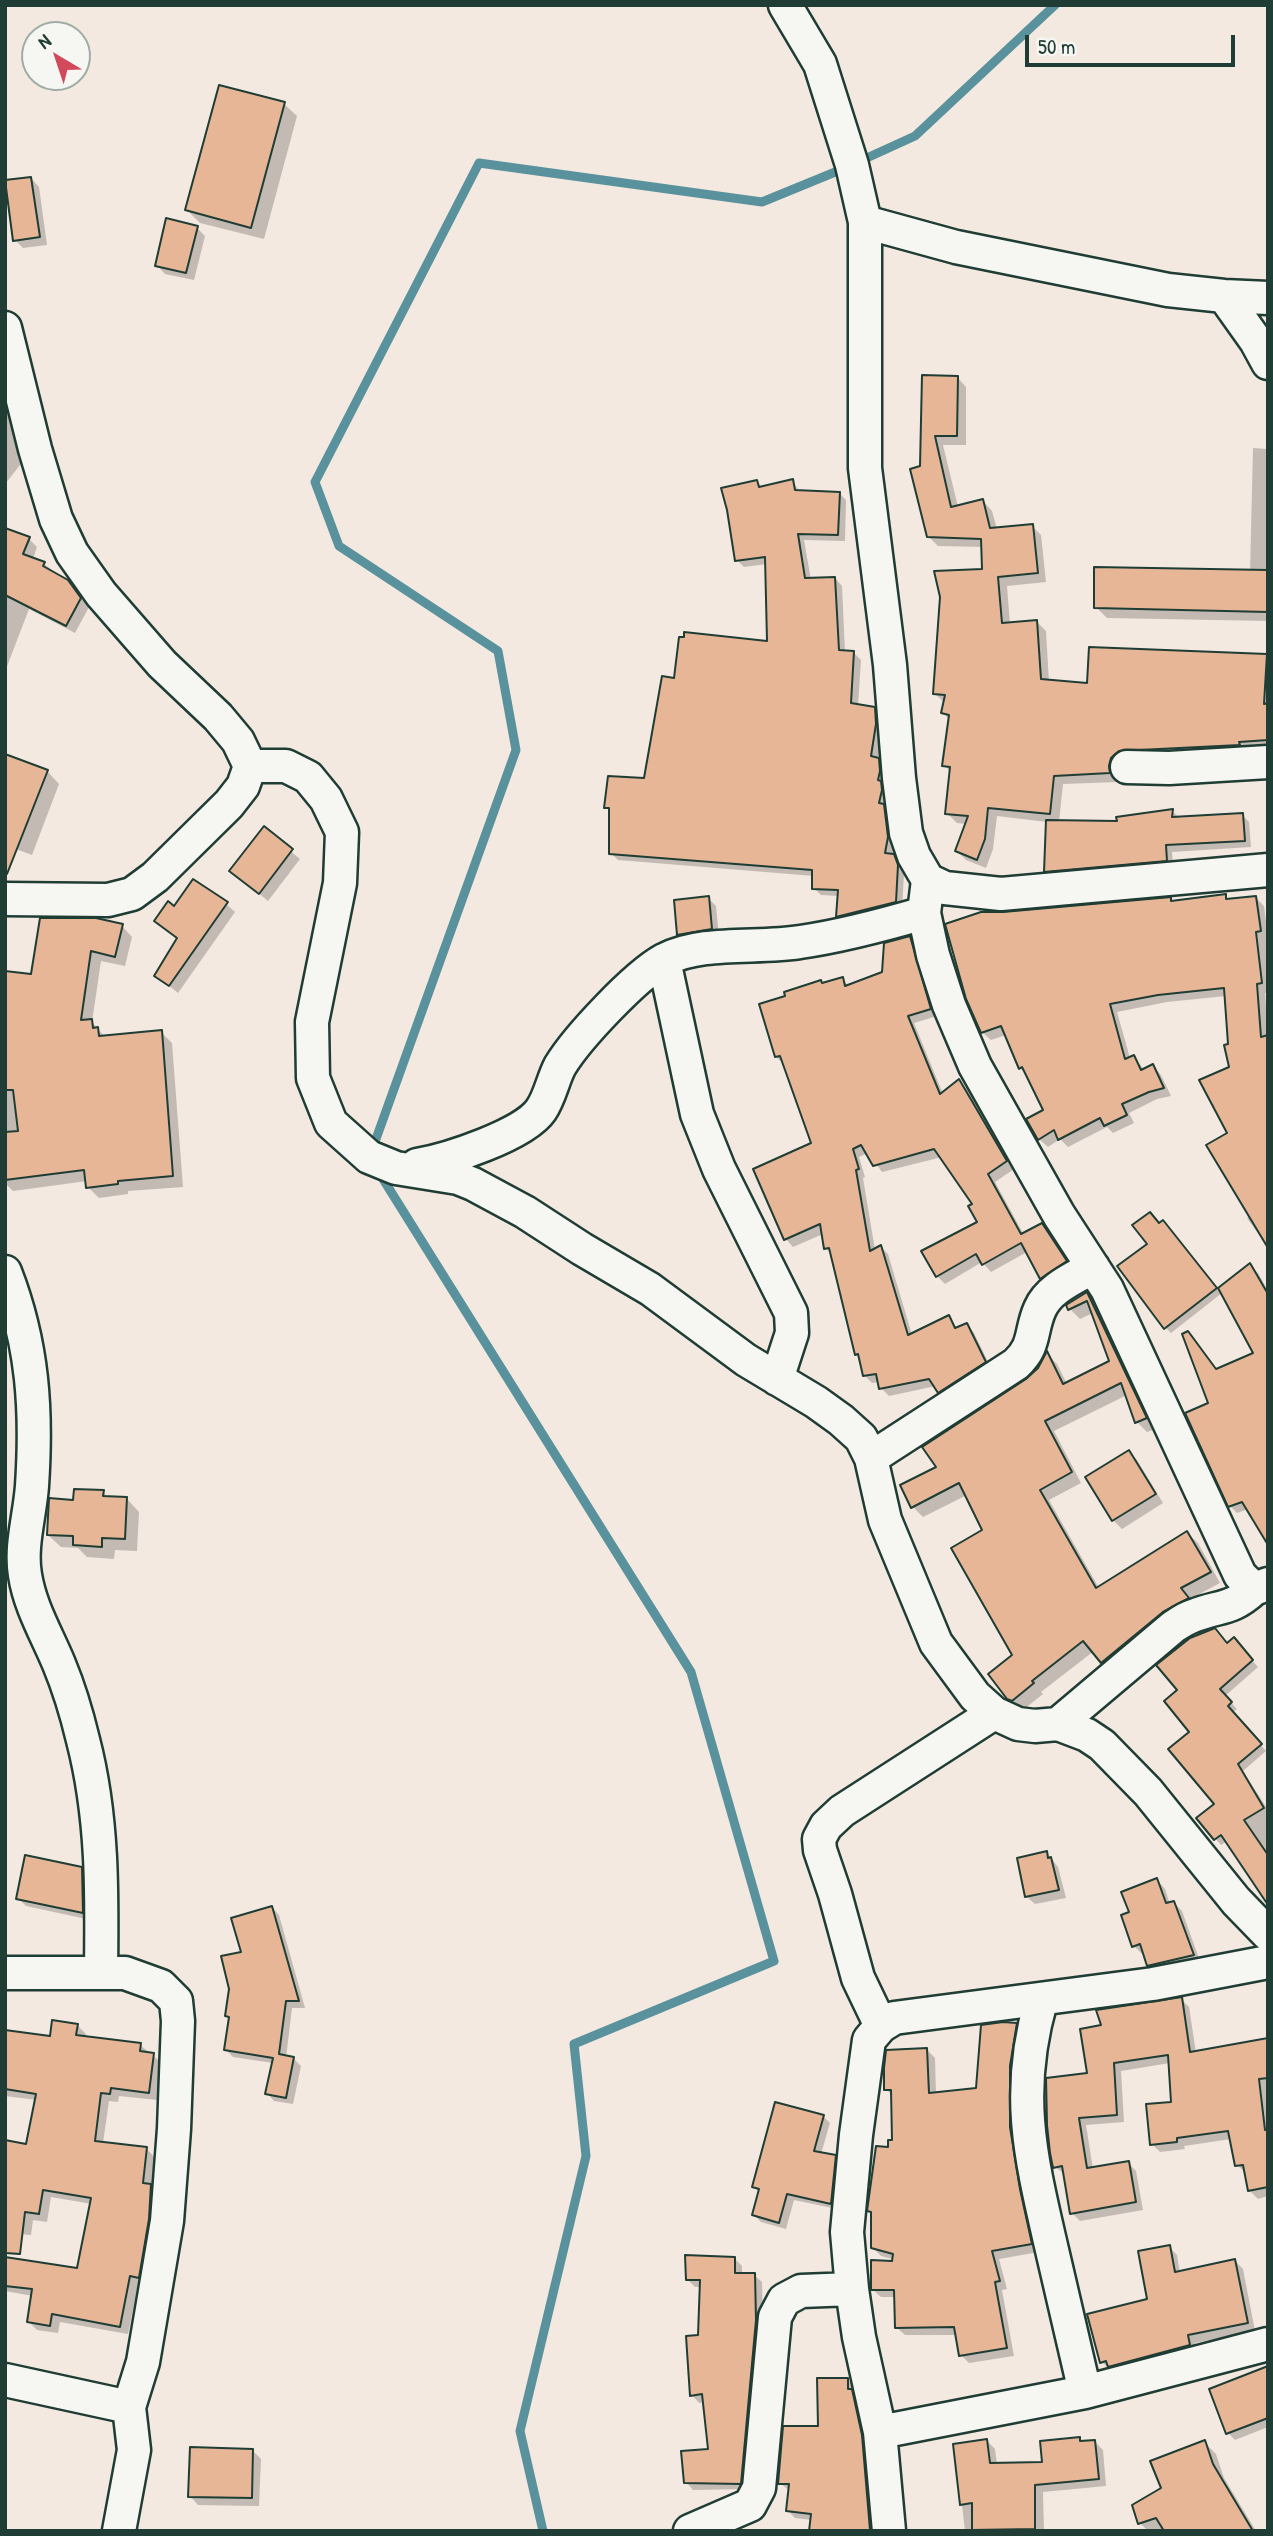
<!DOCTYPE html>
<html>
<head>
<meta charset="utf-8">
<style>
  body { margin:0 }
  #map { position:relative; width:1273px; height:2536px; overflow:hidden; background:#f3e9e0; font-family:"Patrick Hand",sans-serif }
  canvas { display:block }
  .frame { position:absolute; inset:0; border:7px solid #1f3d34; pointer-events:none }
  .north { position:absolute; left:21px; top:21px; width:70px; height:70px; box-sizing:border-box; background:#f6f6f2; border:2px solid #a0aca6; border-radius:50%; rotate:321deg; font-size:19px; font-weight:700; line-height:28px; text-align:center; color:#1f3d34 }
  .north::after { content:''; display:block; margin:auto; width:24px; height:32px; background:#d1495b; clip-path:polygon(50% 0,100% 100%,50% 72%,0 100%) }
  .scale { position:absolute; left:1025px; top:35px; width:210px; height:32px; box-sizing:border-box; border:4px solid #1f3d34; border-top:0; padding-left:9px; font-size:21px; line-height:24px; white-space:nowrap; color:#1f3d34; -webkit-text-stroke:5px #f6f6f2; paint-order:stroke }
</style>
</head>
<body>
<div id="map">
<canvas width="1273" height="2536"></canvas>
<div class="frame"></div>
<div class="north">N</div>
<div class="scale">50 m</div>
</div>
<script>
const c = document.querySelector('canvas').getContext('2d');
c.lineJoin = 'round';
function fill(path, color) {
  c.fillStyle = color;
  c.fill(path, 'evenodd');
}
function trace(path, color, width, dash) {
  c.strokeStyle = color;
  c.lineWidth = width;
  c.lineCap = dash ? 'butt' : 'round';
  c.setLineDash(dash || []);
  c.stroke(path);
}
const shadow = new Path2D(`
  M284,104L297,116L264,239L200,223L187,210Z
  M31,178L39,187L47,245L23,248L15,240Z
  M197,228L205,236L194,280L165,274L157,265Z
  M957,377L966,387V445H943L958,507L983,501L992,511L997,529L1032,526L1041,535L1046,582L1007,586L1010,624L1037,622L1046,631L1049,682L1089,685L1266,656L1268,658V753L1117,776L1118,782L1063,784L1059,822L1119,823L1172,811L1180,818L1242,815L1249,822L1251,847L1172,852L1173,867L1053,878L1046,871L1047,822L997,816L993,849L986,868L966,860L957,851L967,824L957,823L947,813L951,772L944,765L950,720L943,713L945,703L935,694L983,570V547L938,546L928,536L921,468Z
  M5,404L12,411L24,460L5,484Z
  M1253,448L1268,449V621L1107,618L1096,607L1250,572Z
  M792,481L800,492L839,493L846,500L845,541L804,540L811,580L835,578L842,586L845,652L854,653L861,660L858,706L874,709L881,716L883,732L878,760L885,767L888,798L886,808L890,813L895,845L892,855L900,863L904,874L902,909L844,923L838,916L839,896L821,895L814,888V876L618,860L611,853V812L606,807L645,780L675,680L768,643L767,564L744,567L737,560L757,482L762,488Z
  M29,539L37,547L33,559L44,564L67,581L89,607L75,633L29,609L6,669L5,542Z
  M47,771L59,784L32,855L5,845Z
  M264,829L300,859L268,901L232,871Z
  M1225,896L1230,901L1256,898L1264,906L1268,938V993H1265L1268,1033V1247L1247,1218L1250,1216L1230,1134L1231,1068L1226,996L1167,1002L1117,1012L1130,1058L1134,1057L1145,1071L1153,1066L1161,1075L1171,1096L1157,1099L1129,1113L1134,1123L1113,1133L1107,1127L1068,1147L1060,1139L1048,1147L1039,1139L1028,1119L1046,1110L1029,1077L1020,1068L1006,1035L991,1040L982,1032L1003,914L1170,899L1173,902Z
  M708,898L716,906L719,937L687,943L679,934Z
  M226,904L235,912L178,993L156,975L178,940L156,921L175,908Z
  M122,926L132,937L125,966L101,961L92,1022L105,1037L161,1032L172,1043L183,1187L128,1191V1194L99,1198L88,1187L87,1181L13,1191L5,1183V973L33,976Z
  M910,938L917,946L937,1016L914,1023L943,1094L959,1082L967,1089L1014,1169L995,1182L1024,1235L1042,1225L1050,1233L1073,1269L1049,1286L1041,1278L1027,1252L991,1272L982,1262L945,1284L937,1276L979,1222L975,1205L942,1157L882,1172L868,1153L859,1157L865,1177L863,1178L875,1250L881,1247L888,1254L912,1335L948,1317L958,1329L967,1325L974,1333L992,1370L947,1399L936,1386L889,1396L881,1388L880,1382L872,1383L864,1375L861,1359L856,1354L832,1255L826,1248L823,1234L793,1247L786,1239L755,1169L813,1144L784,1064L776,1057L823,984L842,979L849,986L883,973Z
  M1159,1225L1168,1227L1218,1290L1250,1266L1258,1273L1268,1291V1541L1248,1509L1237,1513L1230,1506L1210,1404L1217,1370L1256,1354L1222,1293L1171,1333L1166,1328L1149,1244Z
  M1087,1294L1097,1304L1156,1429L1147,1432L1137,1422L1127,1395L1054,1431L1081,1483L1049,1500L1099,1588L1187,1533L1198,1543L1220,1583L1190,1599L1198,1609L1113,1673L1094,1651L1041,1692L1043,1694L1023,1710L1009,1698L1014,1656L985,1531L967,1495L923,1517L913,1507L938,1467L1039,1369L1047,1354L1057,1364L1067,1384L1112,1362L1093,1313L1080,1319L1070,1309Z
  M1129,1452L1137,1460L1163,1503L1122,1529L1113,1520L1087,1477Z
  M103,1492L109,1498L127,1499L139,1512L137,1551L115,1550L114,1559L87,1557L78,1548L61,1547L48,1535L75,1502Z
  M1227,1645L1239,1646L1258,1667L1225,1696L1237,1709L1232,1713L1266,1751L1243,1771L1268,1810V1893L1227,1841L1221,1845L1199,1819L1216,1805L1192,1732Z
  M1047,1853L1058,1867L1066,1898L1035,1904L1027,1897Z
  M81,1869L90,1877L91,1920L26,1906L18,1898Z
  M1157,1880L1165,1889L1170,1904L1174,1903L1182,1911L1201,1964L1157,1974L1149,1965L1145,1953L1142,1954L1134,1946L1131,1913Z
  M272,1907L279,1915L305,2008H292L286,2058L294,2059L301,2066L293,2104L274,2101L267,2093L273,2063L233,2057L226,2050L230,2019L227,2016L243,1954Z
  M1181,1999L1189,2007L1196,2053L1268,2039V2196L1258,2199L1250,2191L1246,2173L1237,2165L1231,2139L1184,2146L1185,2149L1160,2152L1152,2144L1173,2104L1170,2063L1121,2071L1124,2122L1086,2125L1093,2169L1128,2163L1136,2171L1143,2210L1080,2221L1072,2213L1065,2174L1055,2167L1104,2027Z
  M77,2025L86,2034L85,2038L140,2045L162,2063L157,2100L119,2096L118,2102L109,2101L103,2143L147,2149L155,2158L152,2187L159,2194L147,2286L138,2284L128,2334L60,2322L58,2333L37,2330L28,2321L33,2296L5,2291V2258L79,2270L92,2204L51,2197L47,2222L33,2220L31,2235L5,2233L37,2100L5,2096V2032L51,2038Z
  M1016,2025L1024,2033L1039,2252L999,2259L1007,2289L1002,2290L1014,2356L969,2363L961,2355L957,2335H905L896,2327V2297H881L872,2289L900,2261L881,2256L873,2248V2214L869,2211L890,2149L894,2142L893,2096L886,2089L927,2050L935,2058L936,2094L977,2090Z
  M823,2116L830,2123L821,2154L835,2157L842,2164L837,2209L794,2200L786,2229L761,2222L754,2215L760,2192L754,2187Z
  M1169,2247L1177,2255L1180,2273L1235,2261L1243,2269L1255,2331L1195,2343L1197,2353L1110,2370L1102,2362L1149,2300Z
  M734,2258L742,2266V2275H754L762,2282L763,2329L748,2489L693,2490L686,2482L710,2451L705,2402L699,2403L692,2395L700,2337L701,2287H695L687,2279Z
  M1268,2368V2427L1235,2440L1228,2433L1211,2390Z
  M847,2379L855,2387V2395L859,2399L869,2444L877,2531H810L812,2520L795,2518L787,2510L790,2491L780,2483L820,2428Z
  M1079,2439L1082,2442H1095L1103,2450L1106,2486L1043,2492L1044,2531H965L955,2445L987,2441L995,2449L997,2464L1044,2463Z
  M1204,2442L1216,2454L1224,2478L1256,2531H1148L1140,2523L1163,2489Z
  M253,2451L261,2459L259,2506L198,2505L190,2496Z`);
const stream = new Path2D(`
  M858,162L915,136L1055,5
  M372,1150L516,750L498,651L339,546L315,482L479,163L762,202L845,168
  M378,1171L691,1672L774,1961L574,2044L586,2156L520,2431L543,2531`);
const building = new Path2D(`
  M219,85L285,102L251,228L185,210Z
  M31,177L40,237L13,241L5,180Z
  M166,218L198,226L186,273L155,266Z
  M922,375L958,376L957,436H935L951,507L983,499L990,528L1033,524L1038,573L998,577L1002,623L1037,620L1041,679L1087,683L1089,647L1267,654L1264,704L1268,703V740L1239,742L1240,745L1119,751L1111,758L1109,766L1110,773L1054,776L1050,814L988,808L985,839L977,860L955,851L968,816L945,814L950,767L942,766L949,715L941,713L945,695L933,694L940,597L934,571L982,569L981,539L927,537L910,469L920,466Z
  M793,479L795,490L840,492L838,535L798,534L805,578L835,577L839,650L854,651L851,703L875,707L876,724L871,756L879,758L880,771L878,780L881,781L882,790L879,803L884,804L888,837L885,853L894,854L898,865L896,902L836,917L838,890L812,889V870L609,854V808H604L608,776L644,778L662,676L674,678L679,637H684V632L767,641L765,557L735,561L727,510L721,488L757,480L759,487Z
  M5,528L30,537L23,554L45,562L43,566L68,580L81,598L66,626L5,595Z
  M1094,567L1268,570V612L1094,608Z
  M5,754L48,770L7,874H5Z
  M1173,809L1172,817L1243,813L1245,841L1166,845L1167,861L1044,872L1046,820L1117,821L1116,817Z
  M264,826L293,849L259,894L229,871Z
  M193,879L228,902L169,986L154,976L177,938L154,921L168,901L174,906Z
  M1226,894V899L1256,896L1261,931L1256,932L1262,983L1257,984L1261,1037L1268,1035V1248L1206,1145L1227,1133L1199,1080L1229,1067L1224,1045L1228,1044L1224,988L1158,995L1110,1004L1125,1059L1134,1055L1141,1070L1153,1064L1164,1088L1149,1092L1122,1104L1127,1115L1104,1126L1100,1118L1058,1140L1054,1130L1038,1140L1026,1119L1043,1110L1022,1067L1019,1069L1001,1026L981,1033L966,999L945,924L981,912H1003L1171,897V901Z
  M709,896L712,929L677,935L674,900Z
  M40,918H96L123,924L115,957L91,951L81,1020L92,1019L93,1028L98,1027L99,1036L162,1030L173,1176L118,1181V1184L86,1188L84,1170L5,1180V1132L18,1131L13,1090H5V971L31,974Z
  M910,936L931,1009L908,1016L940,1094L959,1079L1007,1161L988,1174L1021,1234L1042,1223L1067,1261L1040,1279L1021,1243L982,1265L976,1254L936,1277L921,1251L977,1222L968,1206L972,1204L934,1149L873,1166L861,1145L853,1149L859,1169L856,1170L870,1251L881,1245L908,1335L949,1315L955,1328L967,1323L986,1362L938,1393L929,1379L879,1389L876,1374L863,1376L858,1354L855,1355L829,1248L824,1249L820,1224L784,1240L753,1169L811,1143L780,1056L775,1057L759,1004L785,996L784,992L821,980L822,983L843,977L845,986L882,972L884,943Z
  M1150,1212L1159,1223L1163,1220L1217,1288L1164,1329L1117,1266L1147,1244L1132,1225Z
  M1250,1263L1268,1294V1545L1242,1502L1228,1507L1185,1413L1208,1403L1182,1334L1188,1331L1216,1369L1253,1353L1218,1288Z
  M1087,1292L1147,1418L1135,1423L1121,1383L1045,1421L1072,1472L1040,1490L1096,1588L1187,1531L1211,1572L1181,1588L1189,1598L1163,1612L1101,1663L1083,1641L1032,1681L1034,1683L1012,1701L1007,1699L988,1674L1012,1655L951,1548L982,1530L959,1483L911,1508L900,1485L936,1467L922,1447L1026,1379L1038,1368L1047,1351L1063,1384L1109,1361L1087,1301L1068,1310L1066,1305Z
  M1129,1450L1156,1494L1112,1521L1085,1477Z
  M74,1489L104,1490L103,1496L127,1497L125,1539L102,1538V1547L73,1545V1536L47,1535L49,1498L73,1500Z
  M1215,1628L1227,1643L1234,1637L1253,1660L1220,1689L1232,1702L1228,1706L1262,1744L1238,1764L1264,1808L1244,1820L1268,1855V1905L1221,1835L1214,1840L1196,1818L1214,1804L1168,1749L1189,1732L1164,1701L1177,1690L1156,1665L1190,1638Z
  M1047,1851L1048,1858L1051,1857L1059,1890L1025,1897L1017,1858Z
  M25,1855L82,1867L83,1913L16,1899Z
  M1157,1878L1166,1903L1174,1901L1194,1955L1147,1966L1140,1944L1132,1947L1121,1915L1129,1912L1121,1892Z
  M272,1906L299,2001H286L279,2054L294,2057L286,2098L265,2094L273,2058L224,2050L229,2017L225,2016L229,1989L221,1956L241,1952L231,1918Z
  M1182,1997L1190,2052L1268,2038V2078L1259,2079L1265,2130H1268V2187L1248,2191L1243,2165L1235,2166L1228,2131L1177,2138V2142L1150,2145L1146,2104L1171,2102L1168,2055L1114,2063L1117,2115L1079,2118L1087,2168L1129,2161L1136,2202L1070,2214L1062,2166L1053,2168L1050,2153L1047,2125L1046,2078L1087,2073L1080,2029L1101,2025L1096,2010Z
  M52,2020L78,2024L76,2035L141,2043L140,2051L154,2053L149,2093L111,2088L110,2094L101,2093L95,2141L147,2147L143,2183L151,2184L149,2219L139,2278L130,2276L120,2327L52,2314L50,2326L27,2322L32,2289L5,2286V2257L77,2268L91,2198L43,2190L39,2214L25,2212L20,2254L5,2253V2140L26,2144L36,2094L5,2089V2030L50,2036Z
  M1003,2022L1017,2023L1010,2066V2127L1020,2189L1032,2244L992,2251L1000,2281L995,2282L1007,2348L959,2356L954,2327L895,2328L894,2290H871V2260L892,2261L893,2254L871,2248V2212L867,2211L876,2146L888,2147V2140H892L891,2090H884V2068L886,2050L927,2048L929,2093L976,2088L981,2025Z
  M775,2102L824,2115L814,2151L836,2155L831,2204L787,2194L779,2223L752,2215L759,2189L752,2187Z
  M1170,2245L1175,2272L1235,2259L1248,2323L1188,2335L1190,2345L1108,2367L1106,2361L1100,2363L1087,2314L1147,2299L1138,2251Z
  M685,2255L735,2257V2273H755L756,2320L741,2484L684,2483L681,2451L708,2449L702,2394L690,2396L686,2336L698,2335L700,2280H686Z
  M1268,2366V2418L1226,2434L1209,2389Z
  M817,2378H848V2389H852L862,2435L870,2530L809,2531L811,2514L786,2511L789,2484H778L783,2426H818Z
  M1080,2437V2441L1095,2440L1099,2479L1035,2485V2529L972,2530V2503L960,2505L953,2444L987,2439L990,2463L1042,2462L1040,2441Z
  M1205,2440L1213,2464L1253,2531H1164L1156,2518L1138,2524L1132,2505L1161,2488L1150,2461Z
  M190,2447L253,2449L252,2498L188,2497Z`);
const minor = new Path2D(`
  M785,5L820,64L852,165L865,222V468L890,665L899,778L906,833L914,856L928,880L945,888L1001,894L1268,870
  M865,222L956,247L1168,290L1224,296L1268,298
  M1224,296L1256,341L1268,363
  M5,328L35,449L56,519L72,553L101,594L162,664L218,717L238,741L250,766
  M1127,767L1169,768L1268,762
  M928,880L924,913L933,955L949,1005L975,1066L1059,1215L1107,1289L1240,1575L1254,1589L1268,1584
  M5,899L108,900L132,894L155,877L229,804L243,786L250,766H286L308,777L326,799L342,832L340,883L312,1022L313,1078L331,1123L369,1157L396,1168L458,1178L473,1184L525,1212L582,1249L650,1289L746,1360L816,1402L841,1420L861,1438L871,1458L885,1520L936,1643L975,1696L994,1713L1018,1724L1035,1726L1058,1724L1087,1735L1102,1745L1148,1792L1236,1901L1268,1934
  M664,960L697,1114L719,1169L791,1313L792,1333L777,1379
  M417,1165C447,1160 524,1135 541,1110C550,1097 553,1079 560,1066C577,1038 635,976 664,960C702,940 758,949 800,942C842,936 883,925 924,913
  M5,1272C33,1344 37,1410 32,1486C30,1515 20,1546 25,1575C30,1607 47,1635 59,1664C69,1688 77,1715 83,1740C103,1817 102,1893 101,1972
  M871,1458L1016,1364C1036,1346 1030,1331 1040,1309C1049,1288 1075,1278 1093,1267
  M1058,1724L1173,1627C1179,1623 1186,1618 1193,1616C1220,1605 1230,1611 1254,1589
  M5,1973H125L161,1986L176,2001L178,2021L174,2129L167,2221L143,2362L129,2407L134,2450L119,2531
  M1041,2001C1014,2094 1031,2159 1052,2250C1063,2297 1074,2344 1085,2392
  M881,2026L858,1978L835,1894L820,1850L819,1839L826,1826L842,1811L994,1713
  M5,2380L129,2407
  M880,2432L1085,2392L1268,2344
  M690,2531L750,2505L759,2488L775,2317L784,2300L801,2291L852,2289
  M889,2531L880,2432L859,2337L852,2289L847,2232L856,2135L869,2040L881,2026L894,2018L1153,1984L1268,1962`);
fill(shadow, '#0003');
trace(stream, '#59929c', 9);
fill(building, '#e6b697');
trace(building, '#1f3d34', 2);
trace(minor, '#1f3d34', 37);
trace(minor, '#f6f6f2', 32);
</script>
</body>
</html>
